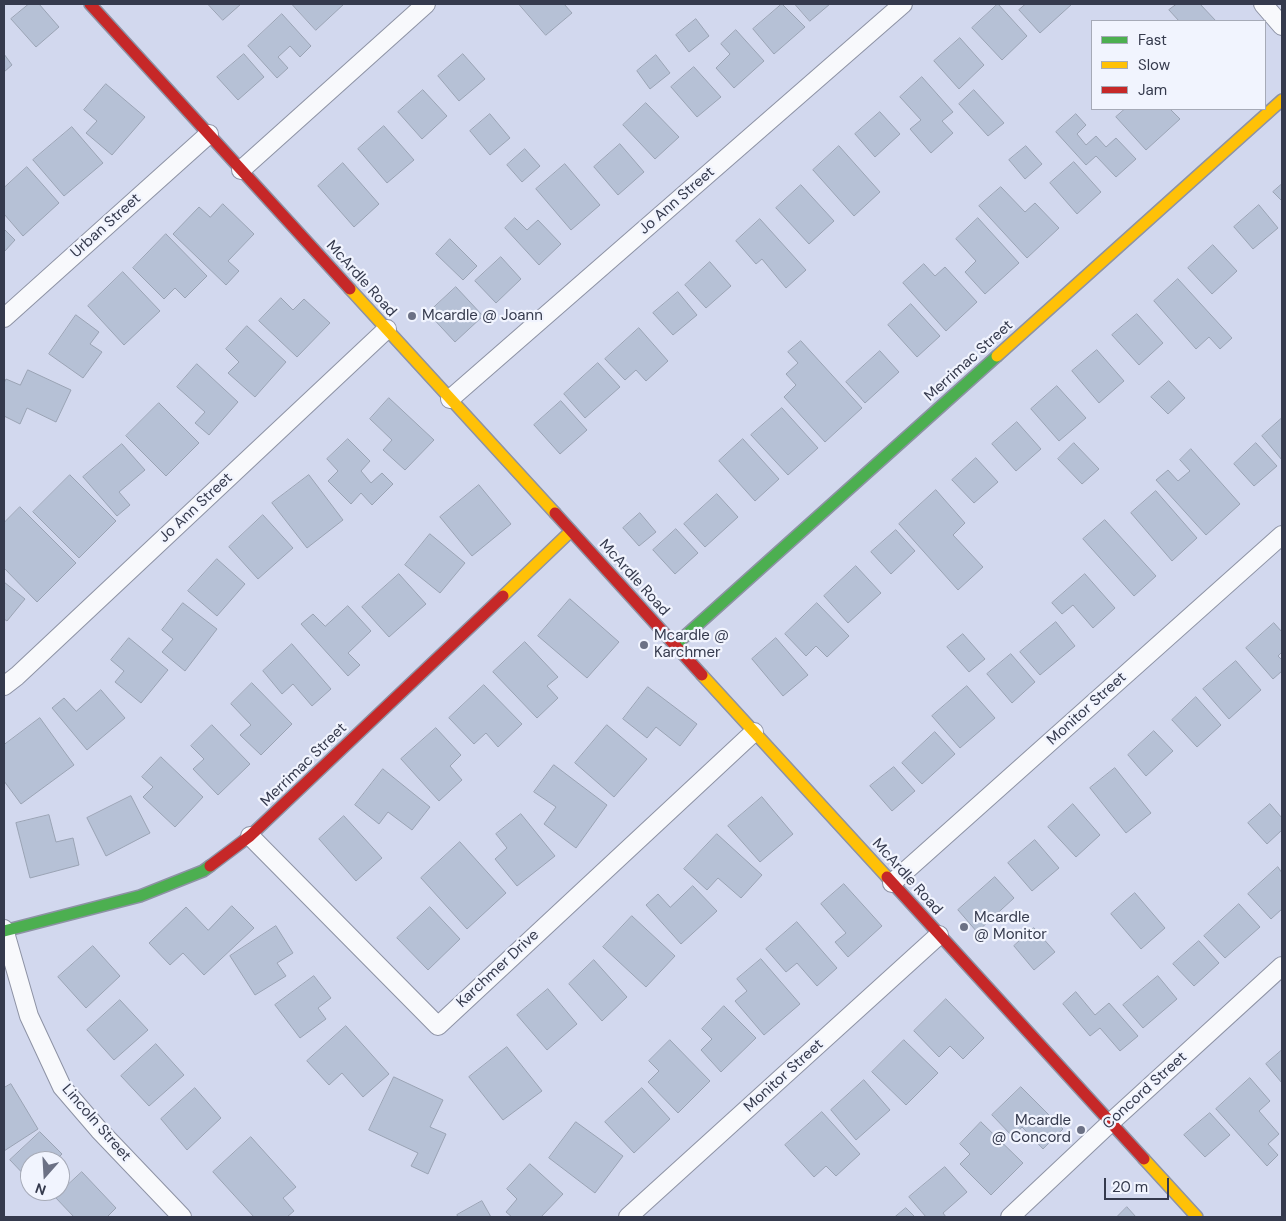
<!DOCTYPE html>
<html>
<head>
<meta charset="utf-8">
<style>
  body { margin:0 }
  #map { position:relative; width:1286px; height:1221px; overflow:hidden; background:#d2d8ee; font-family:"DM Sans",sans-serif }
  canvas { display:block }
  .frame { position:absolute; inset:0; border:5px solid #353a4d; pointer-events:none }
  .legend { position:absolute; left:1091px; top:20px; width:175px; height:90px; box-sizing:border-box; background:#f1f4fe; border:1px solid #a6aab7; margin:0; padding:6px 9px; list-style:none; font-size:15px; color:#353a4d }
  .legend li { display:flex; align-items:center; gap:10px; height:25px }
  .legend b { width:25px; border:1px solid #a6aab7 }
  .north { position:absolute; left:20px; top:1151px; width:50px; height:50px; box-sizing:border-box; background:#f1f4fe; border:1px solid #a6aab7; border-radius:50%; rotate:199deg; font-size:14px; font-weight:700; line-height:20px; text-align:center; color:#353a4d }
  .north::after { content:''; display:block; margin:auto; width:18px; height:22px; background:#6c7185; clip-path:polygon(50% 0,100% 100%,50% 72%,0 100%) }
  .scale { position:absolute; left:1104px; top:1178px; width:65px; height:22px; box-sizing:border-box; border:2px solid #353a4d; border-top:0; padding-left:6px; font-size:15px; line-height:18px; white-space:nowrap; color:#353a4d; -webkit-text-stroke:4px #f1f4fe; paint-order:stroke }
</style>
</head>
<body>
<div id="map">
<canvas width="1286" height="1221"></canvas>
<div class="frame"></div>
<ul class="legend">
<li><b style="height:6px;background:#4caf50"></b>Fast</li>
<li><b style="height:6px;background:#ffc107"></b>Slow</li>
<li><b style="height:6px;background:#c62828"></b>Jam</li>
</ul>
<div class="north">N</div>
<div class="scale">20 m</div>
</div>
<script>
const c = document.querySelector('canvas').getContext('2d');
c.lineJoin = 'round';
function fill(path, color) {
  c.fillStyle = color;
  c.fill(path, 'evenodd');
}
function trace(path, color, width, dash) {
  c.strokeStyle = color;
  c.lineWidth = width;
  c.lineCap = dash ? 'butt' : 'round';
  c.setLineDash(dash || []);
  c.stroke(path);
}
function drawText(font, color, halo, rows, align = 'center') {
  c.font = font + ' "DM Sans",sans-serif';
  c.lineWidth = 4.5;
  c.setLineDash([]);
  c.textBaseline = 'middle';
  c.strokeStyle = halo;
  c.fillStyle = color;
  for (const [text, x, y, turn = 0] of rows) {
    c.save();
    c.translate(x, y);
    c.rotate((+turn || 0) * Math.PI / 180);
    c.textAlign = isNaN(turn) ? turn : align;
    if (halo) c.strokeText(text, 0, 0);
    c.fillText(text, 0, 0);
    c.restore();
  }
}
const building = new Path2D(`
  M29,4H39L59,27L36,47L11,19Z
  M208,4H241L223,20Z
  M292,4H344L316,30Z
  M519,4H564L572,13L546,35Z
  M782,4L805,27L774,54L753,29Z
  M795,4H830L810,21Z
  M998,4L1027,36L1002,60L972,28Z
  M1026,4H1072L1040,33L1019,10Z
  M1177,4H1200L1216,21H1179L1169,10Z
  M282,14L311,46L300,57L290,46L278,57L288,68L277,78L248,46Z
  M696,19L709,36L689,52L676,35Z
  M736,30L764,61L734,88L716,68L730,54L721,44Z
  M960,38L984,65L959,89L934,61Z
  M4,54L12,65L4,72Z
  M244,54L264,77L238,100L217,77Z
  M463,54L485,79L459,101L438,76Z
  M656,55L670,73L650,89L637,71Z
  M694,67L721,97L697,117L671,87Z
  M922,77L953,112L942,121L953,133L931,153L910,129L921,120L900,97Z
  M106,84L145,117L112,155L86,133L97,121L84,110Z
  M423,90L447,116L422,139L398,112Z
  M974,90L1004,123L988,136L959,104Z
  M646,103L679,137L655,159L623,125Z
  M1125,109H1170L1180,119L1146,150L1116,117Z
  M880,112L900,134L875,157L855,134Z
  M490,114L510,138L490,155L470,131Z
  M1076,114L1086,125L1077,134L1086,145L1096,136L1106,147L1116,138L1136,159L1116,177L1096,156L1086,165L1056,132Z
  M384,126L414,160L387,183L358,149Z
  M72,127L103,163L64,196L33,160Z
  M620,144L644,172L618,195L594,167Z
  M839,146L880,192L854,216L813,170Z
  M1026,146L1042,164L1025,179L1009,160Z
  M525,149L540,166L522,182L507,165Z
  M1074,162L1101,192L1077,214L1050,183Z
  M343,163L379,204L354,227L318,186Z
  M565,164L600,205L571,230L536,189Z
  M27,167L59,203L23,236L4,214V188Z
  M1282,184V201L1273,192Z
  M801,185L834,221L809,244L776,208Z
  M1001,187L1025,212L1035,203L1059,228L1027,258L979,206Z
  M223,204L254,234L228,261L239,271L226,285L173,234L199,207L210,217Z
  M1259,205L1278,228L1253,249L1234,227Z
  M515,218L527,230L538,220L561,244L539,265L505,228Z
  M978,218L1019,263L985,294L965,272L976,261L956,239Z
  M760,219L806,270L786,288L762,259L756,264L736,241Z
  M4,229L15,240L4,252Z
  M166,234L207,276L185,298L175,288L164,299L133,268Z
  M450,239L477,266L463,280L436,254Z
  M1213,245L1237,271L1212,294L1188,268Z
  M501,257L521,279L496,303L475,281Z
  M710,262L731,286L706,308L685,285Z
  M924,264L935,276L945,267L977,302L946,331L903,283Z
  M123,272L160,311L124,345L88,306Z
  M1178,279L1232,338L1220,349L1209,337L1196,349L1154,301Z
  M456,287L483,316L455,342L428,313Z
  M678,292L697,315L673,335L653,313Z
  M281,298L293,310L304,299L330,323L297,357L259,321Z
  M911,304L940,336L917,357L888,325Z
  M1137,314L1163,343L1139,365L1112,335Z
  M76,315L99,332L90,344L102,352L83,378L49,354Z
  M247,326L286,362L255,397L228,373L239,362L226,349Z
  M639,328L668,361L646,381L636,370L625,380L605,359Z
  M801,341L862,408L825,442L784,397L796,385L786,374L798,363L788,352Z
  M1097,350L1124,381L1099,403L1072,371Z
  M880,351L899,372L865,403L846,382Z
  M598,363L620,387L585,418L564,394Z
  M197,364L238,402L209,435L195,423L205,412L177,387Z
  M28,370L71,390L56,422L27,408L20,424L4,416V383L6,379L20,385Z
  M1169,381L1185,398L1168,414L1151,397Z
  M1057,386L1086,418L1059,441L1031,409Z
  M389,398L434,440L405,470L383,450L392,440L370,419Z
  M561,401L587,430L560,454L534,425Z
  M159,403L199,443L166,476L126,436Z
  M782,408L818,448L788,475L751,435Z
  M1282,418V460L1262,436Z
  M1017,422L1041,449L1016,471L992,444Z
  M348,439L370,461L361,471L371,483L382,473L393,484L372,505L361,493L351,504L328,481L338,471L327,459Z
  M743,439L779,479L755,501L719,461Z
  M1074,443L1099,469L1082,484L1058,459Z
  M1256,443L1277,466L1254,486L1234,464Z
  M122,444L145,470L119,492L130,505L117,516L83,477Z
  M1191,449L1240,504L1206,535L1156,480L1168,470L1178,481L1190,471L1180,460Z
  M976,458L998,482L974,503L952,480Z
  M70,475L116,521L79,558L33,512Z
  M309,475L343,520L307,548L272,503Z
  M479,485L511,524L472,556L440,517Z
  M936,490L965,523L953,535L983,567L958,590L899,524Z
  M1156,491L1197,538L1172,561L1131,513Z
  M717,494L738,517L705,547L684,524Z
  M20,507L76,563L37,602L4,568V523Z
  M640,513L656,532L639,546L623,528Z
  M263,515L293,548L258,579L229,547Z
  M1105,520L1156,576L1134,596L1083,539Z
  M676,529L698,553L675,574L653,550Z
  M896,530L915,551L891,574L871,552Z
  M430,534L465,563L440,593L405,565Z
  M217,559L245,584L217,616L188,591Z
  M856,566L881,593L848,623L824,596Z
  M399,574L426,604L389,637L362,607Z
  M1085,574L1115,608L1093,628L1073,605L1062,614L1052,603Z
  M4,582L25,599L7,621L4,619Z
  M570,599L619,642L587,678L538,636Z
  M183,603L217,629L185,671L162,652L173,639L162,630Z
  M817,603L849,636L827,657L816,646L806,656L785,634Z
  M348,606L371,631L348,653L360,665L348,676L301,624L313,614L325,626Z
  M1056,622L1075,646L1040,675L1020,652Z
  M1274,623L1282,632V652L1278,656L1282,660V671L1273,679L1246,648Z
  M963,634L985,659L969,672L947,647Z
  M129,638L168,670L141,703L115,682L124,671L111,660Z
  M776,638L808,675L783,696L752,659Z
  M525,642L558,677L547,686L558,698L537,718L493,672Z
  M292,644L331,689L312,706L293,684L282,694L263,671Z
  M1011,654L1035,682L1012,703L987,674Z
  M1236,661L1261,690L1229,719L1203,689Z
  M252,683L292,724L261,755L240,735L251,725L231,704Z
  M484,685L522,724L498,747L486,733L474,744L449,718Z
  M967,686L995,718L960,748L932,716Z
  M648,687L697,724L680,746L656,727L647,738L623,719Z
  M101,690L125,718L87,750L52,708L64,698L76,711Z
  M1196,697L1221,725L1197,747L1172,720Z
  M40,718L74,765L21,804L4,781V745Z
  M212,725L250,764L218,795L193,769L204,759L191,746Z
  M607,725L647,759L614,797L575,763Z
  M436,728L461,755L450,766L462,780L439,801L401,759Z
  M1154,731L1173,751L1146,776L1128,755Z
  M935,732L955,754L922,784L902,763Z
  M161,757L203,797L175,827L143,797L153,787L142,777Z
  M554,765L607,805L576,848L544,824L556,807L534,792Z
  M894,767L915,791L892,811L870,786Z
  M1115,768L1151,813L1126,833L1090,788Z
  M383,769L430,807L412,830L388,812L379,824L355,805Z
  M131,796L150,833L106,856L87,818Z
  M762,797L793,834L760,862L728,826Z
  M1073,804L1100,835L1076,857L1048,827Z
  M1270,804L1282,818V830L1267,844L1248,823Z
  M521,814L555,856L517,886L495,859L507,848L496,834Z
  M49,815L56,842L73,838L79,865L30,878L16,823Z
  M344,816L382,858L356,881L319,839Z
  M717,834L762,875L741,898L718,878L707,890L684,869Z
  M1035,840L1059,868L1032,891L1008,863Z
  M460,842L506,893L467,929L421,878Z
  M1278,867L1282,873V909L1271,919L1248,894Z
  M995,877L1014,898L977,932L958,910Z
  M844,884L882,926L848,957L835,942L846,933L821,904Z
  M693,886L717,911L681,944L646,905L658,894L670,907Z
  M1135,893L1165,928L1141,949L1111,914Z
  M1239,904L1260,927L1225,958L1204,936Z
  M232,906L254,928L204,975L183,953L170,965L149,943L186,907L208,930Z
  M430,907L460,939L428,970L397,938Z
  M632,916L675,956L646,987L603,947Z
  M797,922L837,968L817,986L797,963L786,972L766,949Z
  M276,926L293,953L277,963L286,976L255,995L230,956Z
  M1034,928L1055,952L1034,970L1014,946Z
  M1199,941L1219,963L1194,986L1173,964Z
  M93,946L120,976L86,1008L58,977Z
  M761,959L800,1004L764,1035L735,1001L747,991L737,979Z
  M594,960L627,997L602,1021L569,984Z
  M314,976L331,998L318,1008L326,1019L300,1038L275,1005Z
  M1158,976L1177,999L1143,1028L1123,1005Z
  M548,989L577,1024L547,1050L517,1015Z
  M1076,992L1095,1015L1109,1003L1138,1036L1120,1051L1100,1028L1090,1036L1063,1004Z
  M946,999L984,1038L963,1059L950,1046L939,1057L914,1031Z
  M120,1000L148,1030L114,1060L87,1030Z
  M724,1006L756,1038L721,1072L701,1050L712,1039L702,1029Z
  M346,1026L389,1074L363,1097L342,1073L329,1085L307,1061Z
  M670,1040L710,1081L678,1113L648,1082L659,1071L649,1061Z
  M904,1040L938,1073L906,1105L872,1072Z
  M156,1044L184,1075L149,1106L121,1076Z
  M507,1047L542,1091L503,1120L469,1077Z
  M1282,1050V1083L1266,1064Z
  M394,1077L443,1100L430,1127L446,1134L428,1174L411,1166L418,1153L369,1130Z
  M1250,1078L1270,1101L1259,1111L1279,1134L1268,1144L1278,1155L1267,1166L1216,1109Z
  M864,1080L890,1110L856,1140L831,1110Z
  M11,1084L38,1129L4,1151V1088Z
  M1021,1087L1063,1129L1043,1149L1022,1127L1013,1137L992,1115Z
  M195,1088L221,1118L187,1150L161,1119Z
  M642,1088L670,1119L634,1153L605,1122Z
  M822,1112L860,1154L836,1176L826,1166L814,1177L785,1145Z
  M1210,1113L1230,1135L1205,1157L1184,1135Z
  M576,1122L623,1156L595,1193L549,1158Z
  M981,1122L1023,1163L991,1195L960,1164L970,1154L960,1144Z
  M40,1132L62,1154L55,1161H30V1181L10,1160Z
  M251,1137L296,1187L283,1198L294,1211L287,1217H254L213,1172Z
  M530,1164L563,1194L541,1217H512L506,1212L517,1199L507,1189Z
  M945,1167L967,1192L943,1213L946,1217H926L909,1197Z
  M82,1172L116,1208L107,1217H74L55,1197Z
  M482,1201L491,1217H458L457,1215Z
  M1127,1207L1136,1217H1117Z
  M906,1208L915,1217H895Z`);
const street = new Path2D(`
  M1263,4L1282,26
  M241,170L426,4
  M4,318L209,134
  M450,399L903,4
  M4,686L17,676L387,329
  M250,836L438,1026L754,732
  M892,883L1282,535
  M4,929L29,1016L62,1087L99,1130L182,1217
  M628,1217L939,935
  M1010,1217L1110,1123L1282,966`);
const fast = new Path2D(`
  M675,645L997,356
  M4,931L140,896L203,871L210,866`);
const slow = new Path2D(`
  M350,289L555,513
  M997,356L1282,100
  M503,596L571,531
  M702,675L887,877
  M1144,1159L1197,1217`);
const jam = new Path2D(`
  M90,4L350,289
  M555,513L702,675
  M210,866L250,836L503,596
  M887,877L1144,1159`);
const markers = [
  [412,316,5,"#6c7185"],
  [644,645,5,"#6c7185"],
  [964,927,5,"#6c7185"],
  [1081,1130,5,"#6c7185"]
];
const streetNames = [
  ["Jo Ann Street",677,201,-41],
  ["Urban Street",106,226,-42],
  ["McArdle Road",361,279,48],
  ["Merrimac Street",969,361,-42],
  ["Jo Ann Street",196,508,-43],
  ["McArdle Road",634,578,48],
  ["Monitor Street",1087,709,-42],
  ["Merrimac Street",304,765,-44],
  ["McArdle Road",907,877,48],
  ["Karchmer Drive",498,969,-43],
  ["Monitor Street",784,1076,-42],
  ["Concord Street",1145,1091,-42],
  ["Lincoln Street",96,1123,49]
];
const poiNames = [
  ["Mcardle @ Joann",422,316],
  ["Mcardle @",654,636],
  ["Karchmer",654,653],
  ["Mcardle",974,918],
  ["@ Monitor",974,935],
  ["Mcardle",1071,1121,"right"],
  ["@ Concord",1071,1138,"right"]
];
fill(building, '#b6c1d6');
trace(building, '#9aa3b4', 1);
trace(street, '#8d92a4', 20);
trace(fast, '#8d92a4', 14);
trace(slow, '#8d92a4', 14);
trace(jam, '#8d92a4', 14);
trace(street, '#f8f9fc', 18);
trace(fast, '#4caf50', 11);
trace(slow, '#ffc107', 11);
trace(jam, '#c62828', 11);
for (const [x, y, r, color] of markers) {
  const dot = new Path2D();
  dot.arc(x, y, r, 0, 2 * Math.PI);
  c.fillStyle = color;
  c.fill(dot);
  trace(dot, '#f1f4fe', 2);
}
drawText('15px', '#353a4d', '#f1f4fe', streetNames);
drawText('15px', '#353a4d', '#f1f4fe', poiNames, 'left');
</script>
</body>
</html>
